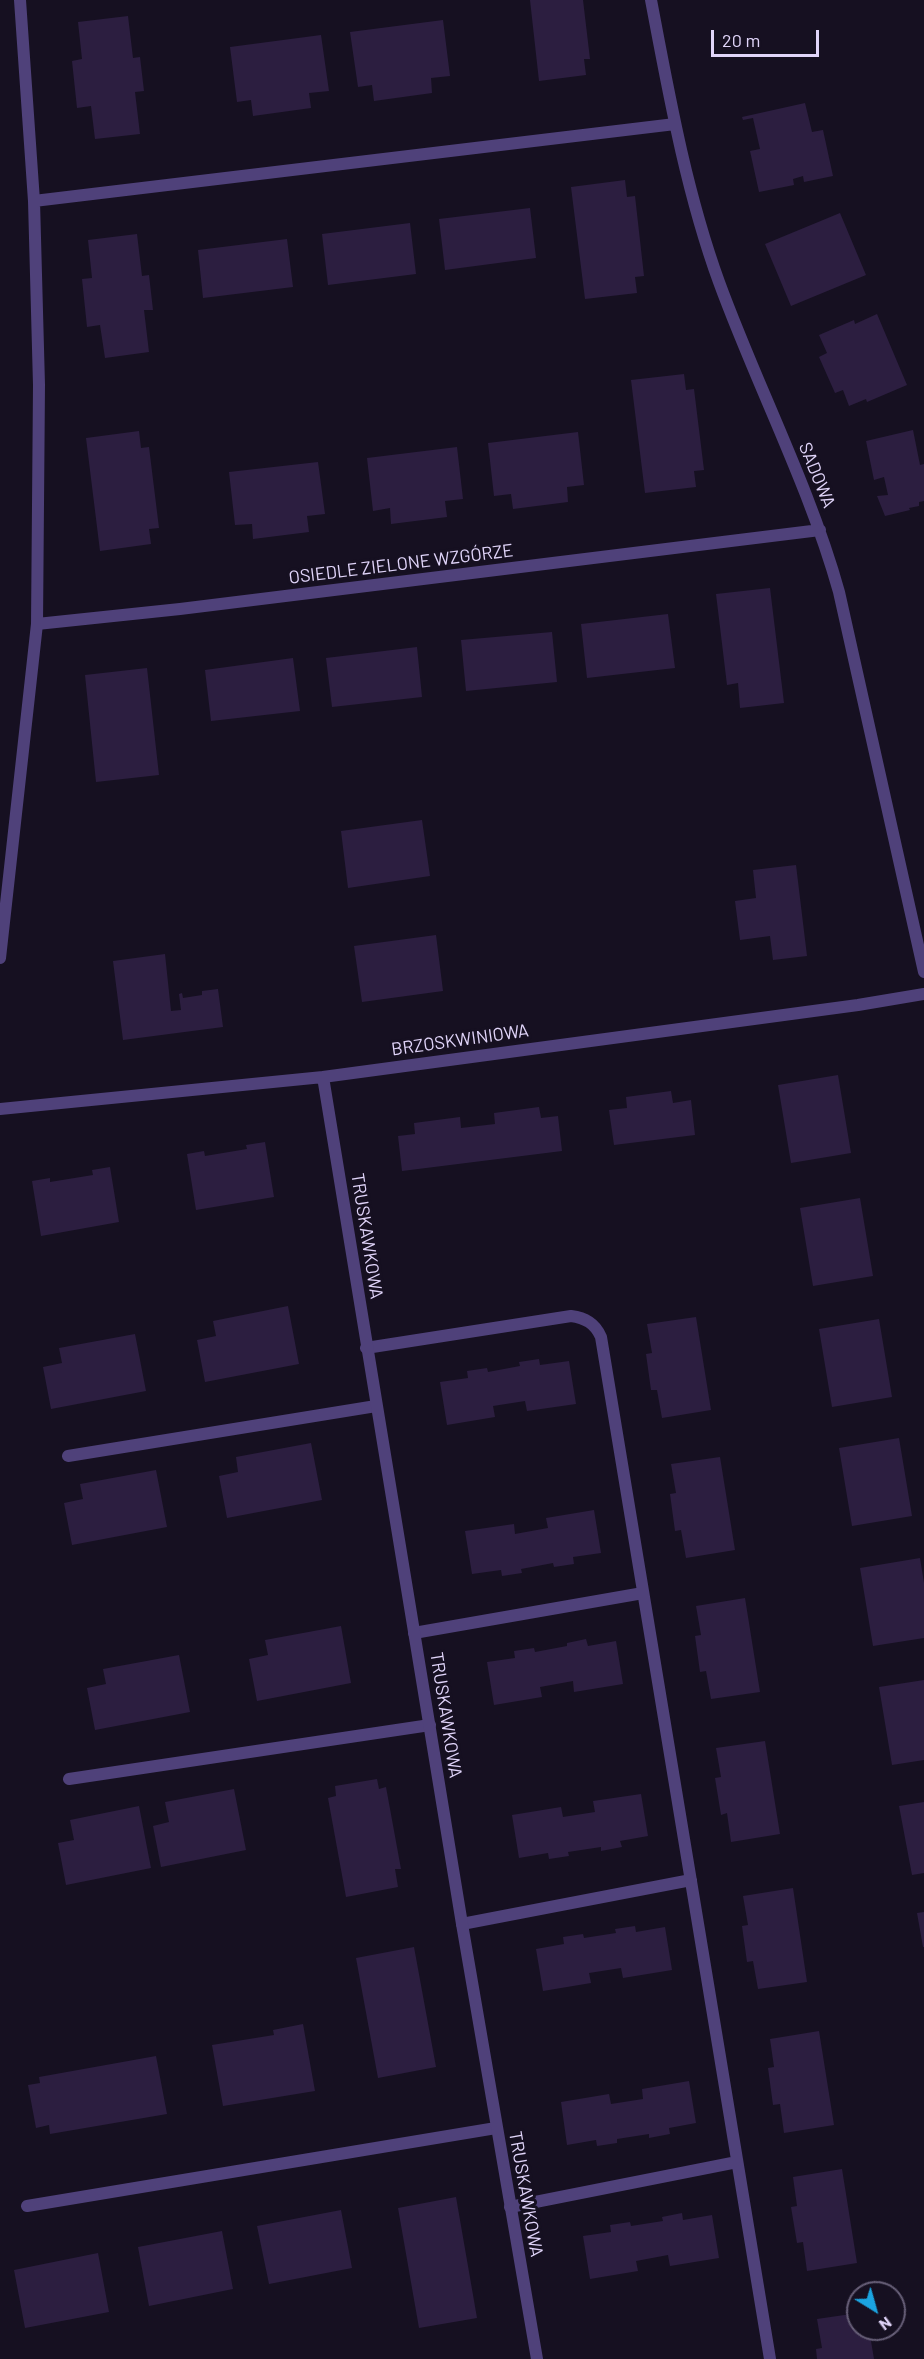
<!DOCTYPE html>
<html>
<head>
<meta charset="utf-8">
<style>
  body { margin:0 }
  #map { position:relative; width:924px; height:2359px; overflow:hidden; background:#161021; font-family:Barlow,sans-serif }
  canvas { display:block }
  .north { position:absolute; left:846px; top:2281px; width:60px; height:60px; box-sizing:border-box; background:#161021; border:2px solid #675f78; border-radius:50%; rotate:143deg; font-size:16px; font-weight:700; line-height:24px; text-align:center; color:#e1d5fa }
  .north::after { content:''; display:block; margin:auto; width:21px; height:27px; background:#1ba4e0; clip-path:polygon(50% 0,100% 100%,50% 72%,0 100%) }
  .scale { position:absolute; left:711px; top:30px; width:108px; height:27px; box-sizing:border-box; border:3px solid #e1d5fa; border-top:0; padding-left:8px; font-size:18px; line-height:21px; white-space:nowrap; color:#e1d5fa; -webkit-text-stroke:4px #161021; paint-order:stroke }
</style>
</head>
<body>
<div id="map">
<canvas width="924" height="2359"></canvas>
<div class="north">N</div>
<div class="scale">20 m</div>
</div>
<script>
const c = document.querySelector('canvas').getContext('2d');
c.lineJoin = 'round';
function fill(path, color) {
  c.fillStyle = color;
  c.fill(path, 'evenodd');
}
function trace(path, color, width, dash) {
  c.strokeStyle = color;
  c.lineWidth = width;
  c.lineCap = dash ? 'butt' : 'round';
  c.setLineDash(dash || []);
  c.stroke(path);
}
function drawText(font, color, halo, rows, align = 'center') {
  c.font = font + ' Barlow,sans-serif';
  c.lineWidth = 6;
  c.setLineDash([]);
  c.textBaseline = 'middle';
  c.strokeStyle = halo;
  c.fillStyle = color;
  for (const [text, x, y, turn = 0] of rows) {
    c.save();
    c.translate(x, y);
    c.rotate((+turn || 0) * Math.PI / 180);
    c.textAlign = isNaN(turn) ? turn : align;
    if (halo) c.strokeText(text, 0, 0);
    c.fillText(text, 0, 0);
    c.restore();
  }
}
const building = new Path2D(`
  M530,0H583L590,59H584L586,75L539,81Z
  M128,16L133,58L140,57L144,91L135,92L140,134L95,139L91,106L77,108L72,61L82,59L78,22Z
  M443,20L450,76L431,78L432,93L374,101L372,85L358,87L350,32Z
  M321,35L329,91L309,93L311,108L253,116L251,100L237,102L230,47Z
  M805,103L812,132L823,130L833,176L804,182L803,176L793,179L794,185L759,192L750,151L760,149L753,118L743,120L742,117Z
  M625,180L627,197L635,196L644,276L635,277L637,293L585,299L571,187Z
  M530,208L536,258L445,270L439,219Z
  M840,213L866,275L791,306L765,244Z
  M410,223L416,274L328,285L322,234Z
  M137,234L142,276L149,275L153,310H144L149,352L105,358L100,325L87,327L82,279L92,278L88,240Z
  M287,239L293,287L203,298L198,250Z
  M877,314L907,385L867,402L866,399L849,406L843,390L835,393L819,357L827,353L819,335L854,320L855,324Z
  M684,374L686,390L694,389L704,470L694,471L696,487L645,493L631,380Z
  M913,430L920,465L924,464V501L919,502V506L909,508L910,510L885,516L877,496L888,495L884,477L874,480L866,441Z
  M139,431L141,448L149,447L159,528L149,529L151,544L100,551L86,438Z
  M578,432L584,485L567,487L568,502L513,509L511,494L494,496L488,443Z
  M457,447L463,499L445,501L447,517L391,524L390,508L373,511L367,458Z
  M318,462L325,514L307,516L309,532L253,539L252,524L235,525L229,472Z
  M770,588L784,703L740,708L738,683L727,685L716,594Z
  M668,614L675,668L587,678L581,624Z
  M552,632L557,682L466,691L461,640Z
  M417,647L422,697L332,707L326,658Z
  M293,658L300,711L211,721L205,670Z
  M147,668L159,775L96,782L85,675Z
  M422,820L430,876L348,888L341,831Z
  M796,865L807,956L773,960L770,936L740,940L735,901L756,898L753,870Z
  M436,935L443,991L362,1002L354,946Z
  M165,954L171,1011L181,1010L179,994L182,993L183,998L202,995V991L218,989L223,1027L123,1040L113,961Z
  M838,1075L851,1153L791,1163L778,1085Z
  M671,1091L673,1103L691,1100L695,1135L614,1145L609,1110L627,1108L626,1097Z
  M539,1107L541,1118L558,1116L562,1151L402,1171L398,1136L415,1134L414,1123L460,1117L461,1128L495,1124L494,1113Z
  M265,1142L274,1197L196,1210L187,1154L204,1151L205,1156L247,1149L246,1145Z
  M110,1167L119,1222L41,1236L32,1181L50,1178V1182L93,1175L92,1170Z
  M860,1198L873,1276L813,1286L800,1208Z
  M288,1306L299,1364L205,1382L197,1340L216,1336L213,1321Z
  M696,1317L711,1410L662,1418L657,1390H651L646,1354L652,1353L647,1324Z
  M879,1319L892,1397L832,1407L819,1329Z
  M135,1334L146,1391L51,1409L43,1367L62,1363L59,1348Z
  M539,1359L540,1365L569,1361L576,1404L527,1411L525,1401L493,1406L495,1417L447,1425L440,1382L468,1378L467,1371L487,1368L488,1372L520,1366L519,1362Z
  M899,1438L912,1516L852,1526L839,1448Z
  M311,1443L322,1500L227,1518L219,1476L238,1472L236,1457Z
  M720,1457L735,1550L686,1558L681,1530L675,1531L670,1494L676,1493L671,1464Z
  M156,1470L167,1527L72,1545L64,1503L83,1499L80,1484Z
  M594,1510L601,1553L573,1557L574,1564L554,1567L553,1563L521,1569L522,1573L502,1576L501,1570L472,1574L465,1531L514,1524L515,1534L548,1528L546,1518Z
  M920,1558L924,1583V1638L873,1646L860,1568Z
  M745,1598L760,1692L711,1699L706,1671L700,1672L695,1636L701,1635L696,1606Z
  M341,1626L351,1683L257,1701L249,1659L268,1655L265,1640Z
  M586,1639L588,1646L616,1641L623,1684L574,1692L573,1681L540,1687L542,1697L494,1705L487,1662L515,1658L514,1651L534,1648L535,1652L567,1646V1643Z
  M179,1655L190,1712L95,1730L87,1688L106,1684L103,1669Z
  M924,1680V1760L892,1765L879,1687Z
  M765,1741L780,1834L731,1842L727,1813L721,1815L715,1778L721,1777L716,1748Z
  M377,1779L379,1789L386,1787L401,1869H395L398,1887L346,1897L328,1798L336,1796L335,1786Z
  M234,1789L246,1850L161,1867L153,1826L169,1822L165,1802Z
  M641,1794L648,1836L620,1841L622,1847L601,1851V1847L568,1852L569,1856L549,1859L548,1853L519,1858L512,1815L561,1807L563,1817L595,1812L593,1801Z
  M924,1802V1873L912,1875L899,1806Z
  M139,1806L151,1868L66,1885L58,1843L74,1840L70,1820Z
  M793,1888L807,1982L758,1989L753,1961L747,1962L742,1926L748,1925L743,1896Z
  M924,1912V1947H923L917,1913Z
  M635,1926L636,1932L665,1927L672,1970L623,1978L621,1968L589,1973L591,1983L543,1991L536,1949L564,1944L563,1937L583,1934L584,1938L616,1933L615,1929Z
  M414,1947L436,2067L378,2078L356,1958Z
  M303,2024L315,2091L223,2106L212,2045L274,2035L273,2030Z
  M819,2031L834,2125L784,2133L780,2104L773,2105L768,2068L774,2067L770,2039Z
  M156,2056L167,2114L50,2134L49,2125L36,2128L28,2085L40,2083L39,2077Z
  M689,2081L696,2123L669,2128L670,2134L649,2138V2134L617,2139V2143L597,2146L596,2140L567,2145L561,2102L609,2094L611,2104L643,2099L642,2089Z
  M842,2169L857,2263L807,2271L803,2242L797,2243L791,2207L797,2206L793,2177Z
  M456,2197L477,2318L419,2328L398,2208Z
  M341,2210L352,2268L269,2284L257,2226Z
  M682,2213L683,2220L712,2215L719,2258L670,2266L668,2255L636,2261L638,2271L590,2279L583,2236L611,2232L610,2225L630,2222L631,2226L663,2221L662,2217Z
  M222,2231L233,2289L149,2306L138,2247Z
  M98,2253L109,2312L25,2328L14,2270Z
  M858,2313V2329H869L874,2359H817L816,2349L822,2348L817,2319Z`);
const lane = new Path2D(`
  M366,1348L571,1316C585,1318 595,1323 601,1337L770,2359
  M68,1456L376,1406
  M414,1633L643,1593
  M69,1779L430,1725
  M462,1924L691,1880
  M27,2206L496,2128
  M510,2207L737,2162`);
const street = new Path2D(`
  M651,0C669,95 686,191 719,282C757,386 809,485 839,592L924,972
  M34,201L675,124
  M37,624L180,609L820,530
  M0,958L37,624L39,385L34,201L20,0
  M323,1077L462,1924L537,2359
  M0,1109L323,1077L858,1005L924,994`);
const streetNames = [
  ["SADOWA",817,475,68],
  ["OSIEDLE ZIELONE WZGÓRZE",401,564,-7],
  ["BRZOSKWINIOWA",460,1040,-8],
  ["TRUSKAWKOWA",367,1236,81],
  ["TRUSKAWKOWA",446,1715,81],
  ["TRUSKAWKOWA",526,2194,80]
];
fill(building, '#2c1e40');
trace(lane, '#4f417a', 12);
trace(street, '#4f417a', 12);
drawText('18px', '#e1d5fa', '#161021', streetNames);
</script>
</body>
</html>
